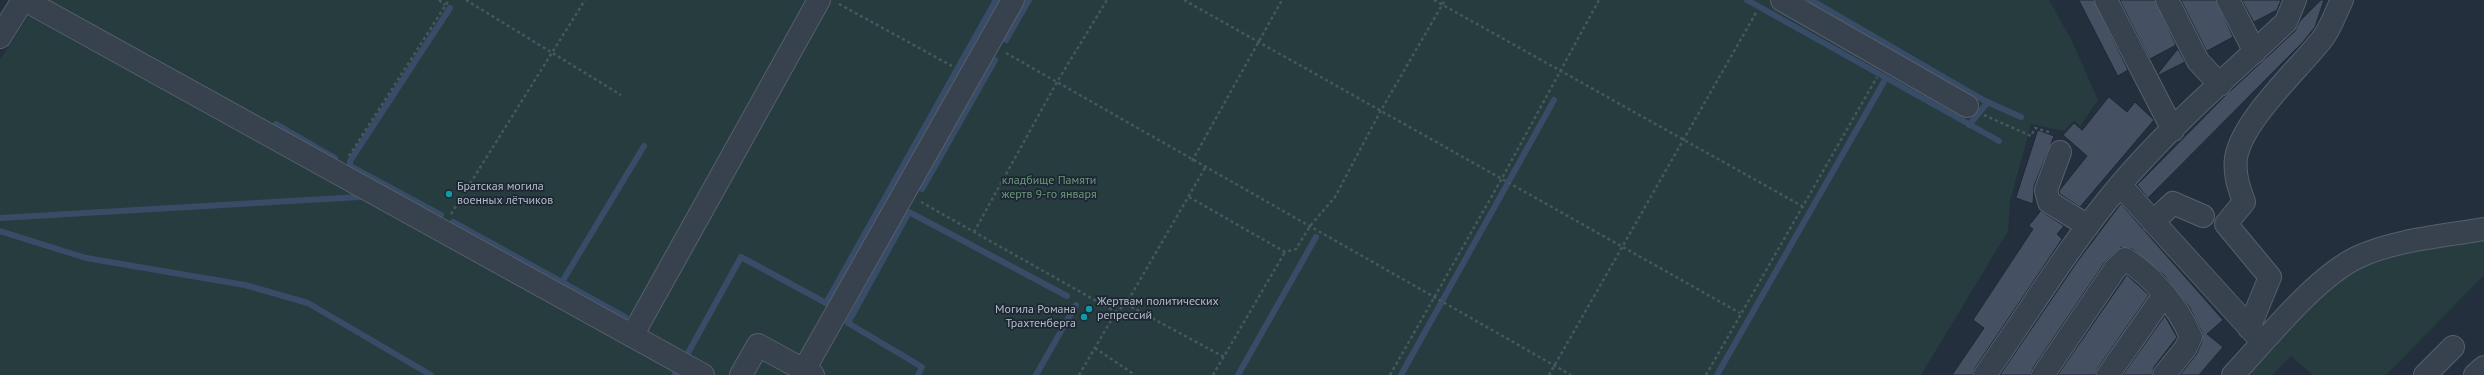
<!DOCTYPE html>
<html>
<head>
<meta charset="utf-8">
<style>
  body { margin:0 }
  canvas { display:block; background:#242f3e }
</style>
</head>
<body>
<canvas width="2484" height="375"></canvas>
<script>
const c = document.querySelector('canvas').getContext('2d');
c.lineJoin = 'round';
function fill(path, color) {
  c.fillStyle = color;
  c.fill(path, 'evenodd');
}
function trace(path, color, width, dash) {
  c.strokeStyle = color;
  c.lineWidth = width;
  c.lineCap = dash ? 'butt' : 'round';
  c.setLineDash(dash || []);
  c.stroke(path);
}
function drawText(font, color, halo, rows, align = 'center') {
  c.font = font + ' "PT Sans",sans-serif';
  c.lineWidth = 3.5;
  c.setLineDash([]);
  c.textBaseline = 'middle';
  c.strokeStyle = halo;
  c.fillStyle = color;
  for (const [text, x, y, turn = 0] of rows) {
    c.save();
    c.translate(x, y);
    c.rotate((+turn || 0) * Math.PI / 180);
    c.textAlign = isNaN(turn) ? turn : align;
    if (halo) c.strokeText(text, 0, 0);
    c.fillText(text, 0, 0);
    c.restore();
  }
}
const green = new Path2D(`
  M38,0H2049L2072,41L2098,100L2080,126L2074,121L2064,131L2031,124L2010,201L2008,231L1921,375H0V60Z
  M2484,239V275L2386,375H2313L2291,356L2272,375H2253L2250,372C2283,337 2321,285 2366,265C2401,249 2446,247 2484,239Z`);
const stream = new Path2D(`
  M1747,0L1999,141
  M1811,0L1985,101L2021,117
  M1006,40L1029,0
  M276,124L335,158
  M1969,125L1988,102
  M922,189L995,60
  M441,215L350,166V161L450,8
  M0,218L359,197
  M453,222L625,317
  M0,231L86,258L245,285L308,303L431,375
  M562,282L644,146
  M688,353L741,257L826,303L996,0
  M675,375V374
  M918,375L922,367L848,323L909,212L1067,296
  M1036,375L1076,305
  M1238,375L1316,237
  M1401,375L1554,100
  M1717,375L1886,78`);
const building = new Path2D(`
  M2079,0H2094L2128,70L2118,76Z
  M2120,0H2155L2176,45L2150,59Z
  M2181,0H2216L2233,37L2207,51Z
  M2242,0H2281L2277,10L2254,22Z
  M2321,0H2324L2315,27L2303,42L2148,198L2137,185L2224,97L2295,31L2300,21Z
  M2178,49L2185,62L2159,75L2158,74Z
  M2109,97L2127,112L2135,102L2154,120L2080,207L2060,194L2059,191L2087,156L2063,135L2074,123L2082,130Z
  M2038,130L2054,136L2034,186L2033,204L2016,198Z
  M2121,204L2223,320L2207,334L2223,347L2199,375H2180L2196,355L2202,342V332L2190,308L2164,275L2132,249L2121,247L2105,262L2033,368L2031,375H2000L2077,262Z
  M2041,211L2064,226L2057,234L2062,239L1975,368L1973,375H1952L1984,328L1973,320L2033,229L2029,226Z
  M2127,275L2149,295L2098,368L2096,375H2058Z
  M2165,316L2177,337L2154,367L2152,375H2123Z`);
const path = new Path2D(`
  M439,0L445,5
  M466,0L621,95
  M1184,0L1740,313
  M1434,0L1802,206
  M839,4L952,66
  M1006,53L1571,375
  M1984,115L2031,136L2035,128L2052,133
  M349,156L449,0
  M1192,161L1282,0
  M1189,197L1285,252L1296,249L1310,226L1335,197L1380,112L1445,0
  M921,202L1116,312
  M451,214L585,0
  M974,232L1057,82L1107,0
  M1126,304L1224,357
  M1095,348L1135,375
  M1079,375L1116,312L1126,304L1205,168
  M1213,375L1285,252
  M1390,375L1501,180L1599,0
  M1549,375L1757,11
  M1706,375L1877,77`);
const minor = new Path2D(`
  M1782,0L1967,106
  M2106,0L2173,130
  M2167,0L2198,61L2220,85
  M2228,0L2255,52
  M34,5L703,375
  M0,37L23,0
  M2060,152L2046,190L2049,202L2088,226
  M2120,185L2258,337
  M2153,222L2173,203L2203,216
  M2249,328L2270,277L2226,224L2244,202C2239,188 2234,174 2236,158C2242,120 2299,69 2323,38C2331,27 2336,12 2342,0
  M632,336L819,0
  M804,370L1013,0
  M741,375L758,345L813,375
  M1985,375C2029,312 2070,244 2120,185C2170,126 2230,75 2286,22L2295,0
  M2043,375L2115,269L2125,259C2153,276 2179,308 2191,337L2185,349L2164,375
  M2108,375L2164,295
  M2233,375C2266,340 2314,279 2356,258C2393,240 2444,236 2484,229
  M2425,375L2453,347
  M2475,375L2484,367`);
const markers = [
  [449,194,4,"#0f9aa8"],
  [1089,309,4,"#0f9aa8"],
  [1084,317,4,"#0f9aa8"]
];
const parkNames = [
  ["кладбище Памяти",1049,181],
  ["жертв 9-го января",1049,195]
];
const poiNames = [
  ["Братская могила",457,187],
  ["военных лётчиков",457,201],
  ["Жертвам политических",1097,302],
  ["репрессий",1097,316],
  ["Могила Романа",1076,310,"right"],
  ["Трахтенберга",1076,324,"right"]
];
fill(green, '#263c3f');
trace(stream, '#394c67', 6);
fill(building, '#455162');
trace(building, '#1f2835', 1);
trace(minor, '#565f6c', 24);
trace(path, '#44595c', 2.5, [3, 3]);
trace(minor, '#38414e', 22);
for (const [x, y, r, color] of markers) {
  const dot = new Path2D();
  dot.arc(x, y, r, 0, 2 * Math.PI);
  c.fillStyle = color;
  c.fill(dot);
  trace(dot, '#1d2633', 1.5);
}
drawText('12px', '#6b9a76', '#1d2633', parkNames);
drawText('12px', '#b4bcc9', '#1d2633', poiNames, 'left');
</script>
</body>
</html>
